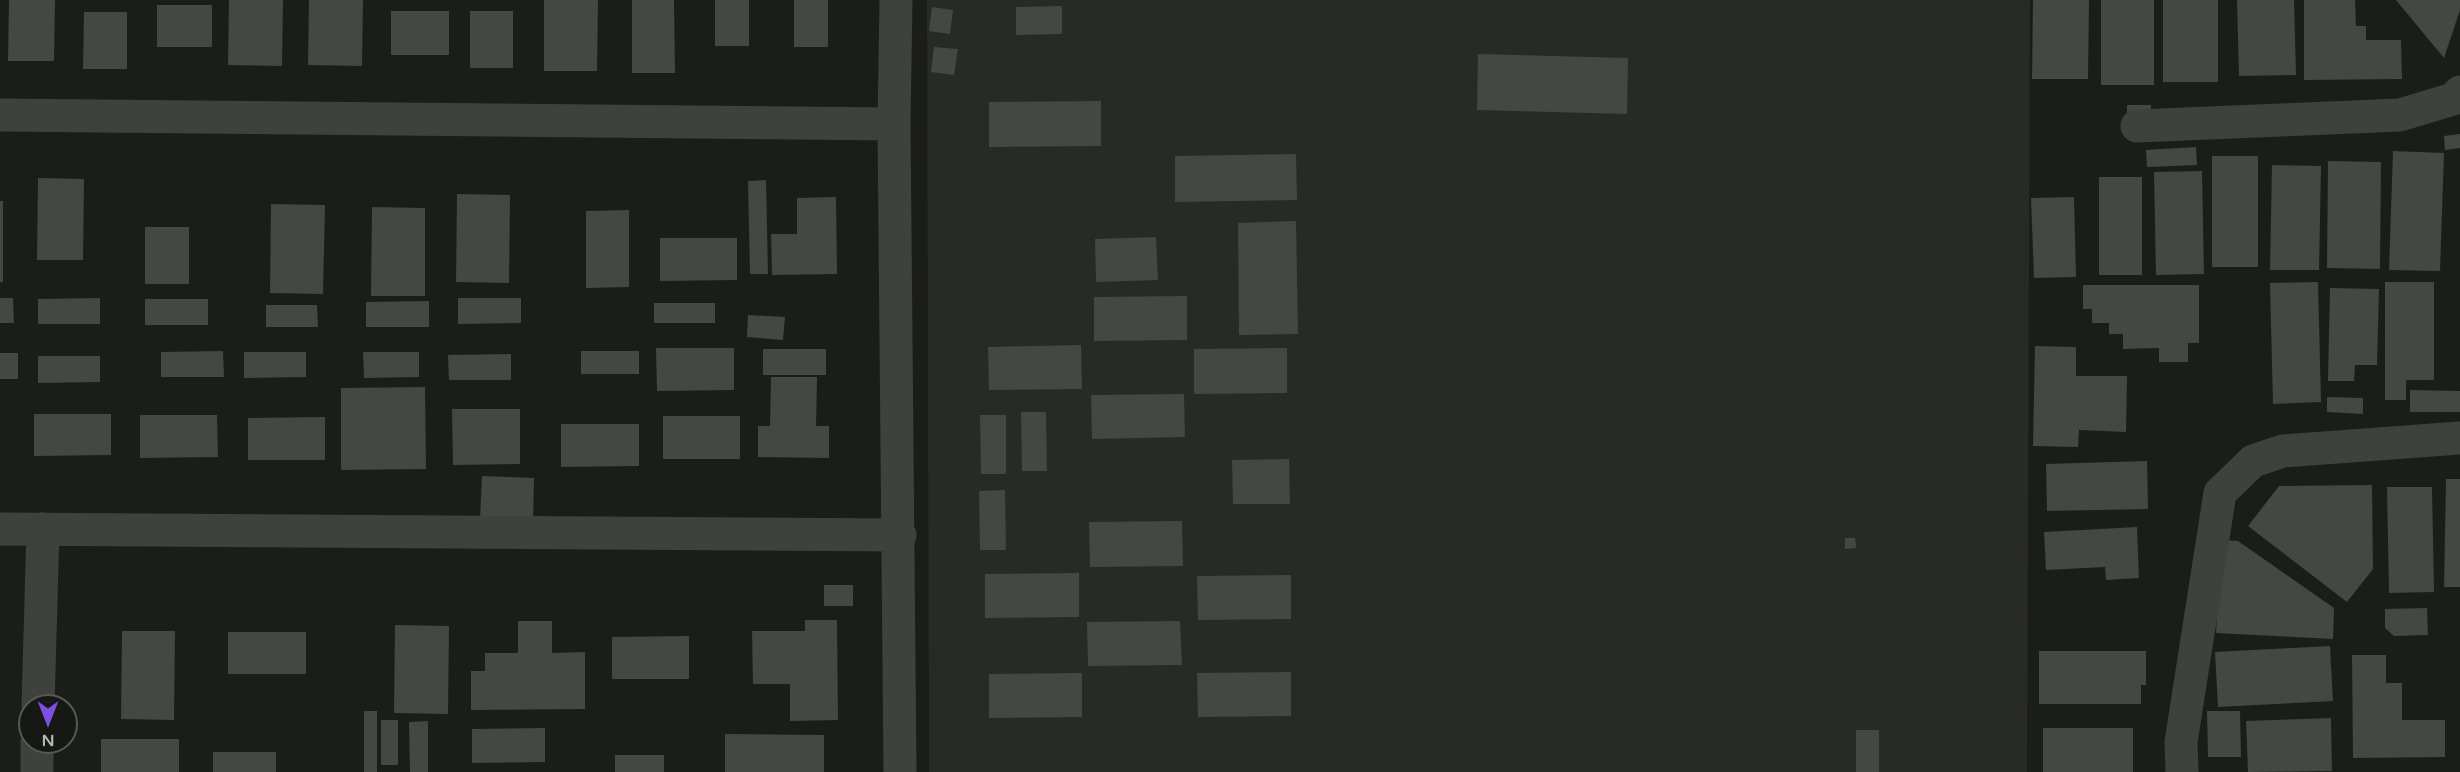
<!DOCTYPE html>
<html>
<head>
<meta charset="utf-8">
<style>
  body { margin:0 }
  #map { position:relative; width:2460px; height:772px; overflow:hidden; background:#1b1d1b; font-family:"Varela Round",sans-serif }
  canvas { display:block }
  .north { position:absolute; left:18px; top:694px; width:60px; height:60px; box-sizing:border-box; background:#161816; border:2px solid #565953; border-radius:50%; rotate:180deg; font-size:16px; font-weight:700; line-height:24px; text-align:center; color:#b7bbaf }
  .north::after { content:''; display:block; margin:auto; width:21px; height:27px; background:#7d4fe0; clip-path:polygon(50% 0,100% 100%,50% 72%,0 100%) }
</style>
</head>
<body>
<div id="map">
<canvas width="2460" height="772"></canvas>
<div class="north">N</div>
</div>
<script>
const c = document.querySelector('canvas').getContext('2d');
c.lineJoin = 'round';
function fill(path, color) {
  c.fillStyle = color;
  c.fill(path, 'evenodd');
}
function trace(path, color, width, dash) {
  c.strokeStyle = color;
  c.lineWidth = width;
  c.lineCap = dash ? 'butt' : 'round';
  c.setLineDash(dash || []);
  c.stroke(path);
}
const built = new Path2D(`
  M927,0H2030L2027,772H929Z`);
const building = new Path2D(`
  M9,0H55L54,61H8Z
  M229,0H283L282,66L228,65Z
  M309,0H363L362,66L308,65Z
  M544,0H598L597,71H544Z
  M632,0H674L675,73H632Z
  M715,0H749V46H715Z
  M794,0H828V47H794Z
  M2033,0H2089L2088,79H2032Z
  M2101,0H2154V85H2101Z
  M2163,0H2218V82H2163Z
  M2237,0H2294L2296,75L2239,76Z
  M2304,0H2355L2356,26H2366V40H2401L2402,79L2304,80Z
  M2396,0H2460V10L2444,58Z
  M157,5H212V47H157Z
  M1062,6V34L1016,35V7Z
  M932,7L953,10L950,34L929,31Z
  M391,11H449V55H391Z
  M470,11H513V68H470Z
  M84,12H127V69H83Z
  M934,47L958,49L954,75L931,72Z
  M1478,54L1628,58L1627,114L1477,110Z
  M1101,101V146L989,147V102Z
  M2127,105H2151V119H2127Z
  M2460,134V148L2445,150L2444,136Z
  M2196,147L2197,165L2147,167L2146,150Z
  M2393,151L2444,153L2440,271L2389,270Z
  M1296,154L1297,200L1175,202V156Z
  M2212,156H2258V267H2212Z
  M2328,161L2381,162L2380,269L2327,268Z
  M2272,165L2321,166L2319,270H2270Z
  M2202,171L2204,274L2156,275L2154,172Z
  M2099,177H2142V275H2099Z
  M38,178L84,179L83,260H37Z
  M766,180L768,274H750L748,181Z
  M457,194L510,195L509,283L456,282Z
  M836,197L837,274L772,275L771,234H797V198Z
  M2074,197L2076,277L2034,278L2031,198Z
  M0,201H3V282H0Z
  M271,204L325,205L323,294L270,293Z
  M372,207L425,208V296H371Z
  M629,210V287L586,288V211Z
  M1296,221L1298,334L1239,335L1238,223Z
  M145,227H189V284H145Z
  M1156,237L1158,280L1096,282L1095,239Z
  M660,238H737V280L660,281Z
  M2318,282L2321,402L2273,404L2270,283Z
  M2385,282H2434V380H2406V400H2385Z
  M2083,285H2199V343H2188V362H2159V348L2123,349V334H2109V323H2092V309H2083Z
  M2330,288L2379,289L2377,365H2355L2354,381H2328Z
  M1187,296V340L1094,341V297Z
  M0,298H13L14,323H0Z
  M100,298V324H38V299Z
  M458,298H521V323L458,324Z
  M145,299H208V325H145Z
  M429,301V327H366V302Z
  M654,303H715V323H654Z
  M266,305H317L318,327H266Z
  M748,315L785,317L783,340L747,337Z
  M1081,345L1082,389L989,390L988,347Z
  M2035,346L2076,347V376H2127L2126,432L2079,430L2078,447L2033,446Z
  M656,348H734V390L657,391Z
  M1287,348V393L1194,394V349Z
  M763,349H826V375H763Z
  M223,351L224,377H161V352Z
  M581,351H639V374H581Z
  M244,352H306V377L244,378Z
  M363,352H419V377L364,378Z
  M0,353H18V379H0Z
  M511,354V380H449L448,355Z
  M38,356H100V382L38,383Z
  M771,377H817L816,426H829V458L758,457V426H770Z
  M425,387L426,469L341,470V388Z
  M2410,390L2460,391V412H2410Z
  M1184,394L1185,437L1092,439L1091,395Z
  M2327,397L2363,398V414L2327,412Z
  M452,409H520V464L453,465Z
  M1021,412H1046L1047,471H1022Z
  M34,414H111V455L34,456Z
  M140,415H217L218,457L140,458Z
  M980,415H1006V474H981Z
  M663,416H740V459H663Z
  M325,417V460H248V418Z
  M561,424H639V466L561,467Z
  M1289,459L1290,504H1233L1232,460Z
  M2147,461L2148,509L2047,511L2046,464Z
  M482,476L534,478L533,521L480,519Z
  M2446,479H2460V587H2444Z
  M2372,485L2373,569L2347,602L2248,526L2279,486Z
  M2387,487H2432L2434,592L2389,593Z
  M1005,490L1006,550H980L979,491Z
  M1182,521L1183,566L1090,567L1089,522Z
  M2137,527L2139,578L2106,580L2105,567L2046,570L2044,532Z
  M1845,538H1855L1856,548L1845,549Z
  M2221,540L2238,541L2334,608L2333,639L2216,633Z
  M1079,573V617L985,618V574Z
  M1291,575V619L1198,620L1197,576Z
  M824,585H853V606H824Z
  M2427,608L2428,635L2394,636L2385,628V609Z
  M805,620H837L838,720L790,721V684H753L752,631H805Z
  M518,621H552V653L585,652V709L471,710V671H485V653H518Z
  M1180,621L1182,665L1088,666L1087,622Z
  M395,625L449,626L448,714L394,713Z
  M122,631H175L174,720L121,719Z
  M228,632H306V674H228Z
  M689,636V679H612V637Z
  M2330,646L2333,701L2218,707L2215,652Z
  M2039,651H2146V685H2141V704H2039Z
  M2352,655H2386V683H2402V720H2445V757L2353,758Z
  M1291,672V716L1198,717L1197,673Z
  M1082,673V717L989,718V674Z
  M364,711H377V772H364Z
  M2207,711H2240L2241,757H2208Z
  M2331,718L2332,771L2248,772L2246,721Z
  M381,720H398V765H381Z
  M428,721V772H410L409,722Z
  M545,728V762L472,763V729Z
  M2043,728H2133V772H2043Z
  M1856,730H1879V772H1856Z
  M725,734L824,735V772H725Z
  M101,739H179V772H101Z
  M213,752H276V772H213Z
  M615,755H664V772H615Z`);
const street = new Path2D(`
  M896,0L894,124L900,772
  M0,115L894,124
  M2137,126L2400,115L2453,99L2460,92
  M0,529L900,535
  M38,706L43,529
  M37,772V742
  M2182,772L2181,742L2220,493L2253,461L2283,451L2460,438`);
fill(built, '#282a27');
fill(building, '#454743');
trace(street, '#3f413c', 33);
</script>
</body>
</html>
